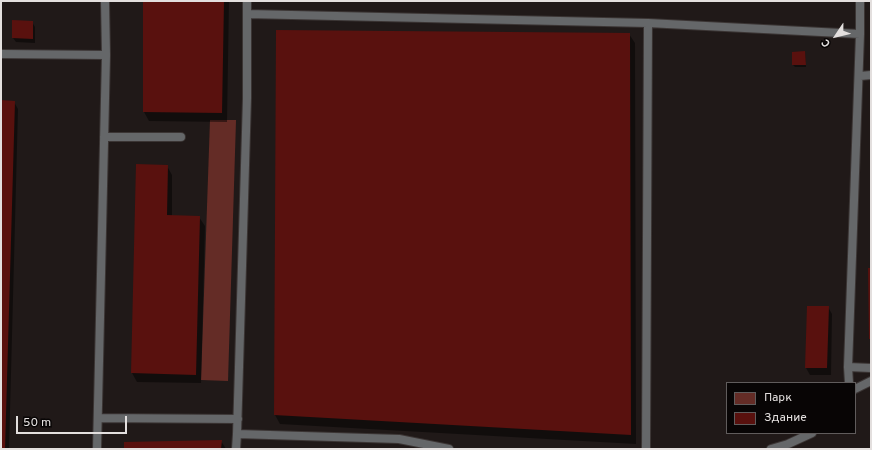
<!DOCTYPE html>
<html>
<head>
<meta charset="utf-8">
<style>
  body { margin:0 }
  #map { position:relative; width:872px; height:450px; overflow:hidden; background:#201918; font-family:Overpass,sans-serif }
  canvas { display:block }
  .frame { position:absolute; inset:0; border:2px solid #e3dfde; pointer-events:none }
  .legend { position:absolute; left:726px; top:382px; width:130px; height:52px; box-sizing:border-box; background:#080505; border:1px solid #605c5c; margin:0; padding:5px 7px; list-style:none; font-size:12px; color:#e3dfde }
  .legend li { display:flex; align-items:center; gap:8px; height:20px }
  .legend b { width:20px; border:1px solid #605c5c }
  .north { position:absolute; left:816px; top:16px; width:40px; height:40px; -webkit-text-stroke:3px #080505; paint-order:stroke; rotate:235deg; font-size:11px; font-weight:700; line-height:16px; text-align:center; color:#e3dfde }
  .north::after { content:''; display:block; margin:auto; width:14px; height:18px; background:#e3dfde; clip-path:polygon(50% 0,100% 100%,50% 72%,0 100%) }
  .scale { position:absolute; left:16px; top:416px; width:111px; height:18px; box-sizing:border-box; border:2px solid #e3dfde; border-top:0; padding-left:5px; font-size:12px; line-height:14px; white-space:nowrap; color:#e3dfde; -webkit-text-stroke:3px #080505; paint-order:stroke }
</style>
</head>
<body>
<div id="map">
<canvas width="872" height="450"></canvas>
<div class="frame"></div>
<ul class="legend">
<li><b style="height:11px;background:#642c26"></b>Парк</li>
<li><b style="height:11px;background:#59110e"></b>Здание</li>
</ul>
<div class="north">С</div>
<div class="scale">50 m</div>
</div>
<script>
const c = document.querySelector('canvas').getContext('2d');
c.lineJoin = 'round';
function fill(path, color) {
  c.fillStyle = color;
  c.fill(path, 'evenodd');
}
function trace(path, color, width, dash) {
  c.strokeStyle = color;
  c.lineWidth = width;
  c.lineCap = dash ? 'butt' : 'round';
  c.setLineDash(dash || []);
  c.stroke(path);
}
const green = new Path2D(`
  M210,120H236L228,381L201,380Z`);
const shadow = new Path2D(`
  M144,1H229L227,122L149,121L144,112Z
  M32,22L35,27V43L16,42L13,38Z
  M629,34L635,43L636,444L280,424L275,415Z
  M805,52L806,67H795L793,65Z
  M1,101L14,102L18,109L9,449H1Z
  M167,166L172,175V216L199,217L205,226L201,383L137,382L132,373Z
  M828,307L832,314L831,375H810L806,368Z
  M221,441L226,449H125Z`);
const building = new Path2D(`
  M143,1H224L222,113L143,112Z
  M12,20L33,21V39L12,38Z
  M276,30L630,33L631,435L274,415Z
  M805,51L806,65H792V52Z
  M1,100L15,101L5,449H1Z
  M136,164L168,165L167,215L200,216L196,375L131,373Z
  M868,268H871V339H869Z
  M807,306H829L827,368H805Z
  M222,440L221,449H124V442Z`);
const lane = new Path2D(`
  M247,1V98L237,434L399,439L449,449
  M860,1V34
  M247,14L648,23L860,34L848,367L849,383
  M1,54L106,55
  M860,76L871,75
  M104,137H181
  M848,367L871,368
  M855,389L871,381
  M98,418L238,419
  M97,449L106,55L105,1
  M236,449L237,434
  M646,449L648,23
  M771,449L788,444L812,433`);
fill(green, '#642c26');
fill(shadow, '#0007');
fill(building, '#59110e');
trace(lane, '#3b3534', 10);
trace(lane, '#656769', 8);
</script>
</body>
</html>
